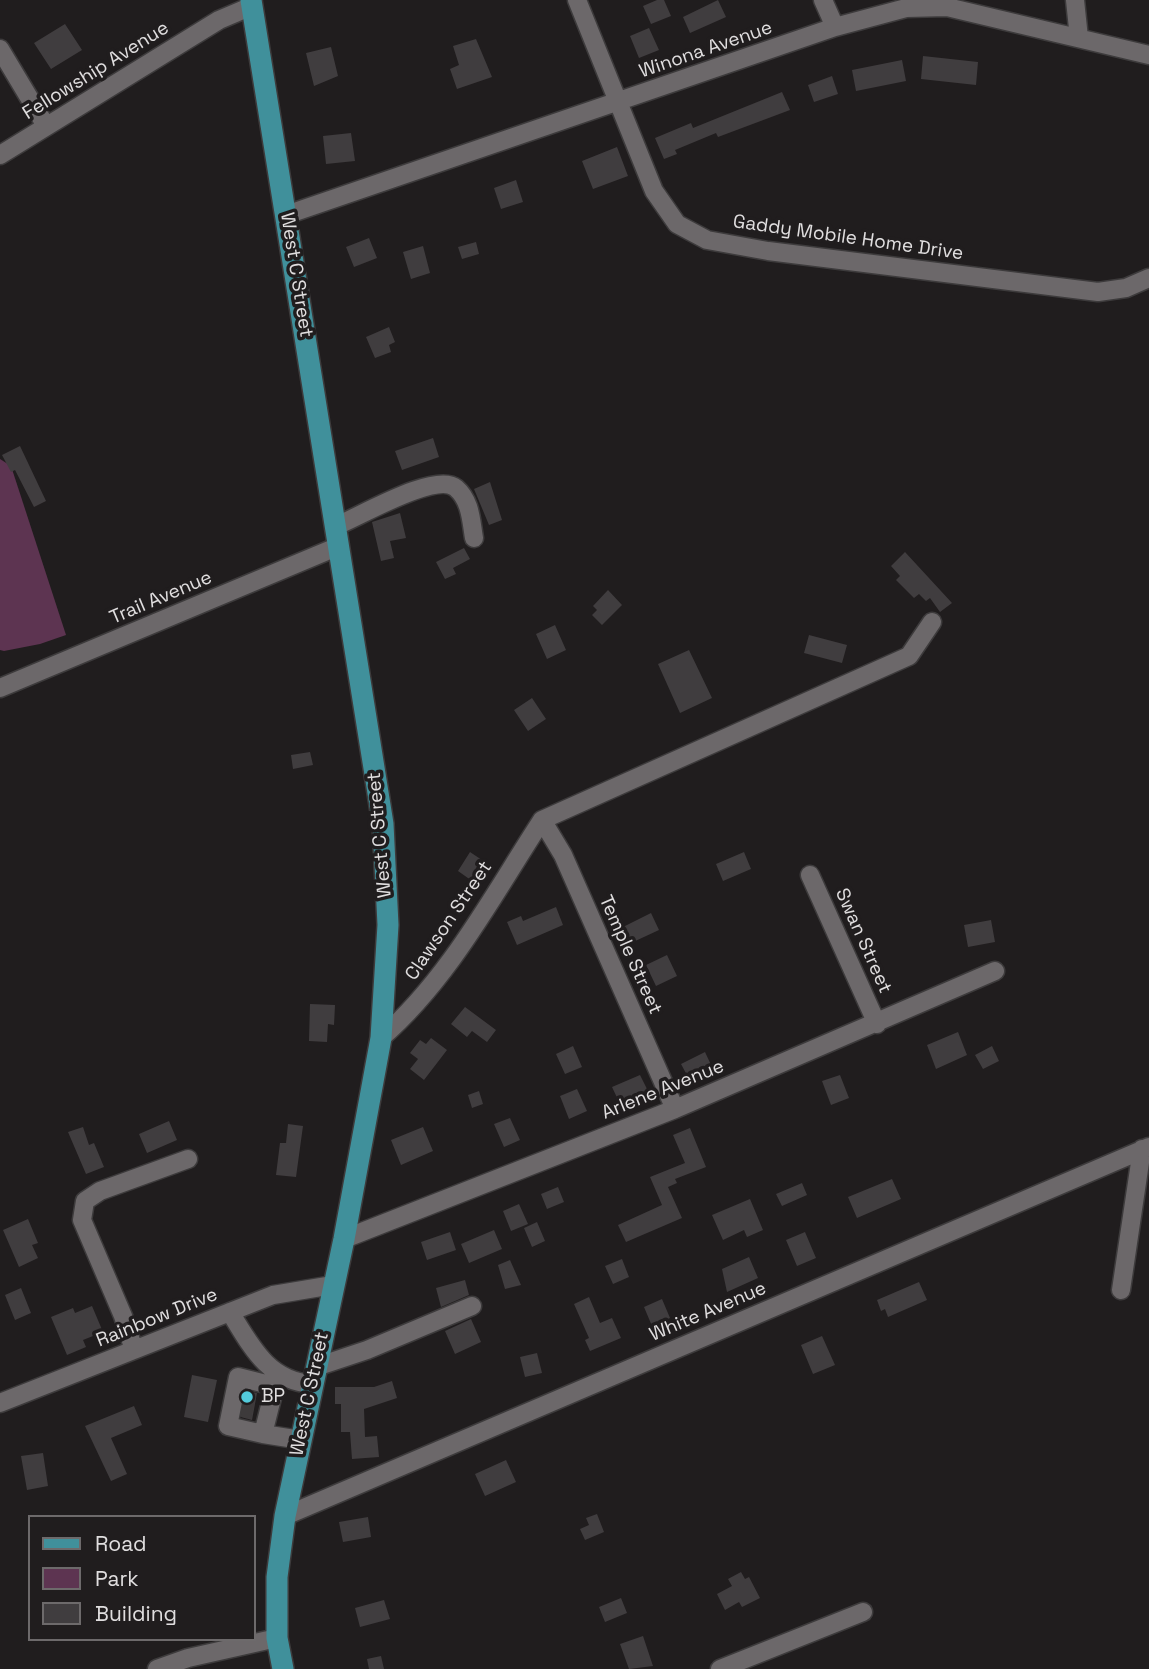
<!DOCTYPE html>
<html>
<head>
<meta charset="utf-8">
<style>
  body { margin:0 }
  #map { position:relative; width:1149px; height:1669px; overflow:hidden; background:#201d1e; font-family:"Space Grotesk",sans-serif }
  canvas { display:block }
  .legend { position:absolute; left:28px; top:1515px; width:228px; height:126px; box-sizing:border-box; background:#201d1e; border:2px solid #6d6a6b; margin:0; padding:9px 12px; list-style:none; font-size:21px; color:#e0dedf }
  .legend li { display:flex; align-items:center; gap:14px; height:35px }
  .legend b { width:35px; border:2px solid #6d6a6b }
</style>
</head>
<body>
<div id="map">
<canvas width="1149" height="1669"></canvas>
<ul class="legend">
<li><b style="height:9px;background:#40909b"></b>Road</li>
<li><b style="height:19px;background:#5d3451"></b>Park</li>
<li><b style="height:19px;background:#403d3f"></b>Building</li>
</ul>
</div>
<script>
const c = document.querySelector('canvas').getContext('2d');
c.lineJoin = 'round';
function fill(path, color) {
  c.fillStyle = color;
  c.fill(path, 'evenodd');
}
function trace(path, color, width, dash) {
  c.strokeStyle = color;
  c.lineWidth = width;
  c.lineCap = dash ? 'butt' : 'round';
  c.setLineDash(dash || []);
  c.stroke(path);
}
function drawText(font, color, halo, rows, align = 'center') {
  c.font = font + ' "Space Grotesk",sans-serif';
  c.lineWidth = 7;
  c.setLineDash([]);
  c.textBaseline = 'middle';
  c.strokeStyle = halo;
  c.fillStyle = color;
  for (const [text, x, y, turn = 0] of rows) {
    c.save();
    c.translate(x, y);
    c.rotate((+turn || 0) * Math.PI / 180);
    c.textAlign = isNaN(turn) ? turn : align;
    if (halo) c.strokeText(text, 0, 0);
    c.fillText(text, 0, 0);
    c.restore();
  }
}
const green = new Path2D(`
  M0,459L11,466L66,635L40,644L4,651L0,650Z`);
const building = new Path2D(`
  M657,0H664L671,16L651,24L643,6Z
  M718,0L726,17L690,33L683,17Z
  M65,24L82,50L51,69L34,43Z
  M649,28L659,50L639,58L630,36Z
  M476,39L492,77L457,89L450,69L459,65L453,46Z
  M331,47L338,76L314,86L306,53Z
  M923,56L978,62L976,85L921,79Z
  M902,60L906,81L856,91L852,70Z
  M832,76L838,94L814,102L808,85Z
  M782,92L790,110L718,137L716,133L675,150L677,154L664,159L655,138L691,123L693,128Z
  M351,133L355,161L326,164L323,136Z
  M617,147L628,176L593,189L582,161Z
  M516,180L523,202L501,209L494,188Z
  M369,238L377,258L354,267L346,247Z
  M476,242L479,254L462,259L458,247Z
  M423,246L430,273L411,279L403,252Z
  M389,327L395,342L389,345L391,352L375,358L366,337Z
  M433,438L439,457L402,470L395,451Z
  M20,446L46,501L34,507L15,470L11,472L2,455Z
  M490,482L502,520L489,525L474,489Z
  M400,513L406,538L390,541L394,558L381,561L372,522Z
  M464,548L470,559L453,568L456,574L445,579L436,562Z
  M905,552L952,603L940,612L930,598L926,601L919,594L914,598L896,580L900,576L891,566Z
  M608,590L622,605L602,625L592,615L597,610L593,606Z
  M555,625L566,650L547,659L536,634Z
  M809,635L847,645L842,663L804,653Z
  M689,650L712,698L680,713L658,664Z
  M532,698L546,719L528,731L514,710Z
  M310,752L313,765L293,769L291,755Z
  M470,852L488,864L475,883L458,871Z
  M744,852L751,869L723,881L716,864Z
  M556,907L563,925L517,945L507,922L521,916L523,921Z
  M651,913L659,930L631,943L623,927Z
  M991,920L995,942L968,947L964,925Z
  M667,955L677,976L656,986L646,965Z
  M310,1004L335,1005L334,1025L328,1024L327,1042L309,1041Z
  M465,1007L496,1030L487,1042L472,1031L467,1037L451,1024Z
  M958,1032L967,1055L936,1069L927,1045Z
  M431,1038L447,1050L424,1080L410,1069L418,1059L410,1053L420,1040L426,1044Z
  M573,1046L582,1067L565,1074L556,1054Z
  M992,1046L999,1061L983,1069L975,1055Z
  M705,1052L712,1067L689,1079L681,1064Z
  M640,1075L649,1093L621,1106L612,1087Z
  M840,1075L849,1098L831,1105L822,1081Z
  M577,1089L587,1111L569,1119L560,1096Z
  M479,1091L483,1104L472,1108L468,1095Z
  M510,1118L520,1140L504,1147L494,1124Z
  M169,1121L177,1140L147,1153L139,1134Z
  M288,1124L303,1126L296,1177L276,1175L280,1143H286Z
  M83,1127L89,1145L94,1143L104,1167L86,1174L68,1132Z
  M423,1127L433,1151L401,1165L391,1140Z
  M690,1128L706,1167L675,1179L677,1183L668,1187L682,1218L626,1242L618,1225L662,1205L650,1177L685,1163L673,1135Z
  M892,1179L901,1199L857,1218L848,1197Z
  M802,1183L807,1195L782,1206L776,1194Z
  M558,1187L564,1202L547,1209L541,1194Z
  M750,1199L763,1230L747,1237L744,1230L723,1240L712,1215Z
  M519,1204L528,1224L511,1231L503,1211Z
  M28,1219L38,1243L32,1245L38,1258L19,1267L3,1230Z
  M537,1222L545,1241L532,1247L524,1228Z
  M494,1230L502,1249L469,1263L461,1244Z
  M450,1232L456,1250L427,1260L421,1242Z
  M805,1232L816,1258L797,1266L786,1240Z
  M749,1257L758,1278L727,1292L722,1269Z
  M622,1259L629,1277L613,1284L605,1266Z
  M510,1260L521,1285L505,1289L498,1265Z
  M465,1280L469,1295L441,1307L436,1288Z
  M919,1282L927,1300L888,1317L885,1309L881,1311L877,1300Z
  M21,1288L31,1313L15,1320L5,1295Z
  M589,1297L600,1323L612,1318L621,1338L590,1351L585,1340L589,1338L574,1304Z
  M662,1299L670,1318L652,1326L644,1307Z
  M92,1306L103,1332L83,1340L86,1347L67,1355L51,1317L73,1308L75,1313Z
  M471,1319L481,1342L455,1354L445,1331Z
  M822,1336L835,1365L813,1374L801,1345Z
  M537,1353L542,1373L525,1377L520,1357Z
  M192,1375L217,1380L208,1422L184,1417Z
  M392,1381L397,1398L364,1409L365,1437L377,1436L379,1457L352,1459L350,1432H341V1404H335V1387H374Z
  M247,1391L257,1393L252,1420L241,1417Z
  M134,1406L142,1425L111,1438L127,1474L111,1481L85,1426Z
  M43,1453L48,1486L27,1490L21,1456Z
  M506,1460L516,1482L485,1496L475,1474Z
  M597,1514L604,1532L585,1540L580,1529L589,1525L586,1518Z
  M368,1517L371,1537L343,1542L339,1522Z
  M741,1572L745,1579L749,1577L760,1598L742,1607L739,1602L725,1610L717,1594L732,1586L728,1579Z
  M621,1598L627,1613L605,1622L599,1607Z
  M384,1600L390,1619L360,1627L355,1608Z
  M643,1636L653,1666L629,1669L620,1644Z
  M381,1656L384,1669H369L367,1659Z`);
const minorTunnel = new Path2D(`
  M237,1407L253,1410`);
const minor = new Path2D(`
  M577,0L654,191L677,224L707,240L768,251L1098,292L1126,288L1149,278
  M823,0L835,27
  M1075,0L1079,38
  M0,49L46,126
  M0,155L219,20L252,6
  M286,215L835,27L906,8L947,7L1149,55
  M336,526C359,517 436,471 456,488C471,501 471,521 474,538
  M0,688L339,546
  M542,820L909,656L932,622
  M542,820L563,855L675,1109
  M810,875L877,1024
  M381,1038C449,979 493,895 542,820
  M344,1239L675,1109L995,971
  M1121,1290L1142,1149
  M230,1312C251,1346 268,1381 312,1384
  M134,1350L123,1316L82,1220L85,1201L100,1191L188,1159
  M316,1367L367,1350L472,1306
  M277,1378L263,1434L301,1440
  M0,1403L273,1295L333,1285
  M263,1434L228,1426L238,1377L274,1386
  M285,1516L1149,1147
  M157,1669L188,1658L277,1638
  M720,1669L863,1612`);
const major = new Path2D(`
  M251,0L383,824L388,925L381,1038L344,1239L285,1516L277,1577V1638L283,1669`);
const markers = [
  [247,1397,7,"#53cbdb"]
];
const streetNames = [
  ["Winona Avenue",706,50,-19],
  ["Fellowship Avenue",96,71,-32],
  ["Gaddy Mobile Home Drive",848,238,8],
  ["West C Street",296,275,81],
  ["Trail Avenue",161,598,-23],
  ["West C Street",380,835,-95],
  ["Clawson Street",449,921,-56],
  ["Swan Street",863,941,66],
  ["Temple Street",630,955,66],
  ["Arlene Avenue",663,1090,-22],
  ["White Avenue",708,1312,-23],
  ["Rainbow Drive",157,1318,-22],
  ["West C Street",310,1394,-78]
];
const poiNames = [
  ["BP",261,1397]
];
fill(green, '#5d3451');
fill(building, '#403d3f');
trace(minorTunnel, '#3d3a3b', 18, [18, 9]);
trace(minor, '#3d3b3c', 21);
trace(major, '#3d3b3c', 24);
trace(minor, '#6c686a', 18);
trace(major, '#40909b', 21);
for (const [x, y, r, color] of markers) {
  const dot = new Path2D();
  dot.arc(x, y, r, 0, 2 * Math.PI);
  c.fillStyle = color;
  c.fill(dot);
  trace(dot, '#201d1e', 2.5);
}
drawText('19px', '#e0dedf', '#201d1e', streetNames);
drawText('19px', '#e0dedf', '#201d1e', poiNames, 'left');
</script>
</body>
</html>
